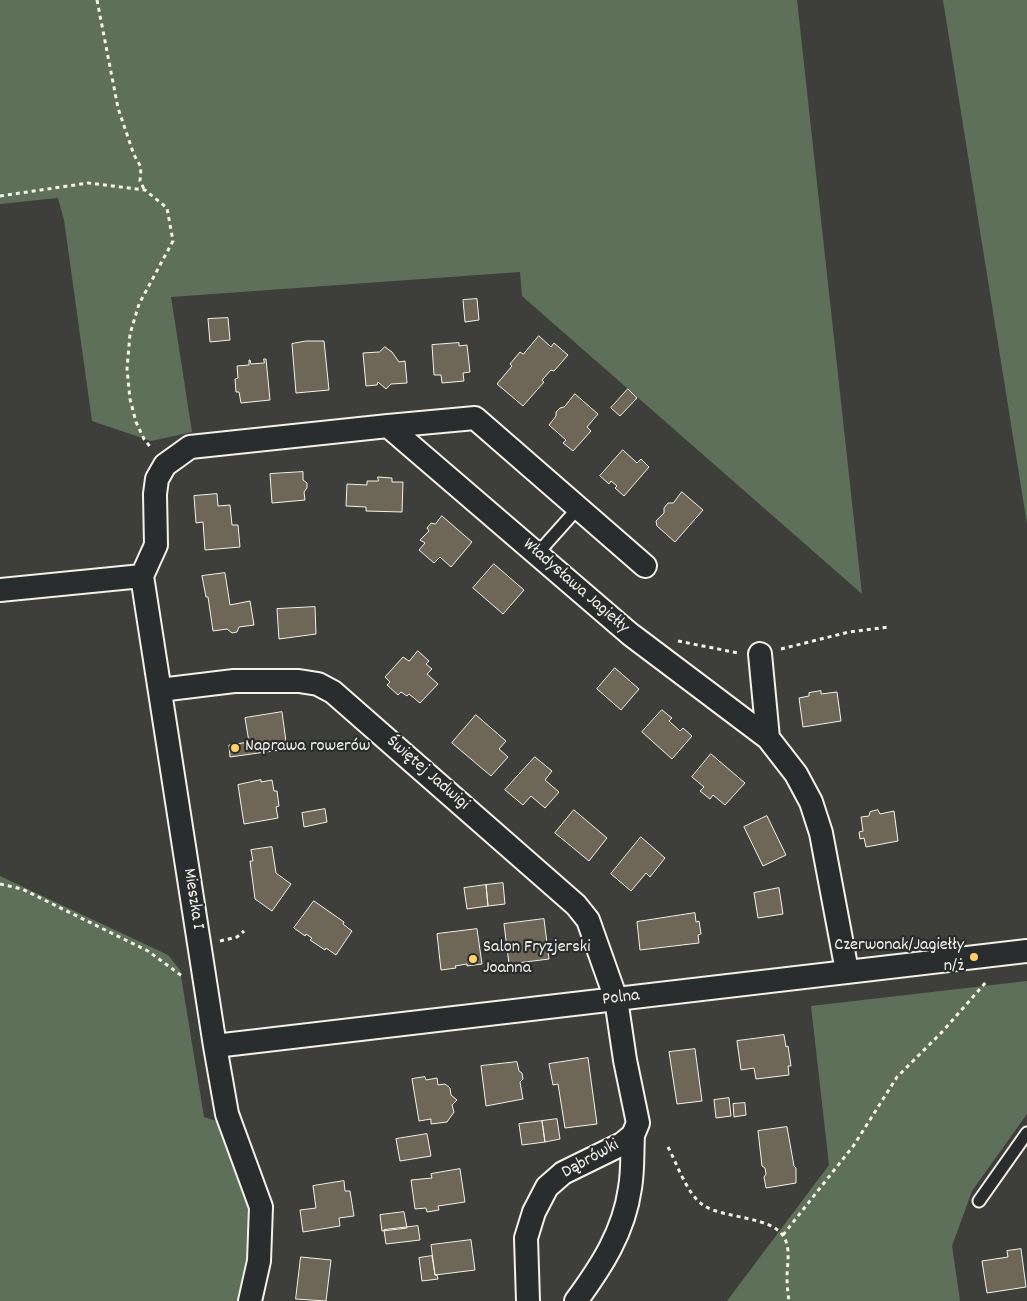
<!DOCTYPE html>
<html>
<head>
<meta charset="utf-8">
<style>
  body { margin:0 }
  canvas { display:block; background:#3e3e3a }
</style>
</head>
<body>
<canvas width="1027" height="1301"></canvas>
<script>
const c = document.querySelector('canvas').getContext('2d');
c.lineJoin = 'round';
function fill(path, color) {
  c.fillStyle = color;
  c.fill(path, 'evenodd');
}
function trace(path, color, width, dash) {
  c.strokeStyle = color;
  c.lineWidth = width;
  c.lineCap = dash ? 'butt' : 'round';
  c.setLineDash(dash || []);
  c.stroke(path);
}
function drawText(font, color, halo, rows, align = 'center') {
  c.font = font + ' Dekko,sans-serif';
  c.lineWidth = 4.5;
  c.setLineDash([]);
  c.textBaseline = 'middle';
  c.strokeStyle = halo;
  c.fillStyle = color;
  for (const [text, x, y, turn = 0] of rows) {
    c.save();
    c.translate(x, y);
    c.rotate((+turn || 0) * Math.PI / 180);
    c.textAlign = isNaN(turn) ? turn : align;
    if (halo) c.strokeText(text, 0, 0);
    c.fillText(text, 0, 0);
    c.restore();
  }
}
const green = new Path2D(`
  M0,0H797L862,594L522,296L520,272L171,297L192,432L151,441L92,421L64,220L58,198L0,204Z
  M943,0H1027V524Z
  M0,876L168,955L180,970L204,1117L219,1122C230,1150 248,1183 251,1213C254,1242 247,1272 242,1301H0Z
  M1027,981V1114L972,1191L952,1246L960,1301H727L829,1165L811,1006Z`);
const building = new Path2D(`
  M477,299L479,320L465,322L463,300Z
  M228,318L230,340L210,342L208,319Z
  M539,336L551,347L554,343L568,355L554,371L551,370L542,380L544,382L523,406L497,384L512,366L510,364L520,352L523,354Z
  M306,341H324L329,390L296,393L292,344Z
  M459,343V346L467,345L470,372L463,373L464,381L442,383L441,375H434L432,345Z
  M385,347L392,352L399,362L405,361L407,383L391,384L386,389L378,382L377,385L366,386L363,353L379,352Z
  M264,359H266L270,400L241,403L239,392H236L235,379L238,378L237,366L249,365V360H250L251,364L264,363Z
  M628,389L637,398L620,416L611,408Z
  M575,394L598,414L587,427L591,431L573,451L563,443L566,440L549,425L556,416V412L560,408L564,407Z
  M623,450L637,463L641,459L649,467L624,496L615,488L617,486L611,481L609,484L600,476Z
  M303,472V480L307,483V488L304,492L305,500L272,503L270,474Z
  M378,477L392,478V482H403L402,512L366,511V507L346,506L347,484L367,485V481H378Z
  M682,492L703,510L675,542L657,526L656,521L664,513V508L668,503H673Z
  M217,494L218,506L230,505L232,525H238L240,547L205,550L203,522L196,523L194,496Z
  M442,516L472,542L451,567L440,557L434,563L419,550L425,543L420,540L429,531L427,528L431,523L435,524Z
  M494,564L524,590L503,614L473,588Z
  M225,573L230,605L250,601L254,625L239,627L237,632L232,633L227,629L213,631L208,597H206L202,576Z
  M315,607L316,634L279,639L277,609Z
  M418,651L429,661L426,664L432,669L427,674L438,684L420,703L409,694L407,696L401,692L398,695L387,685L390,682L385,677L403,657L409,661Z
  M615,668L639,689L621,710L597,689Z
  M821,691V694L837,692L841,721L803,727L799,698L809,696V693Z
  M662,710L672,718L669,721L680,731L683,728L692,736L672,759L642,732Z
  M282,712L287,749L230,757L229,745L249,742L245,718Z
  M476,715L506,741L499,749L508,757L491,776L452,743Z
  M711,754L745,783L725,805L713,795L710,799L700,791L704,787L692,777Z
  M535,757L552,771L545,780L559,792L545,808L531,796L523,805L505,790Z
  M261,780V782L272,780L274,791H277L279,806L276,807L278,818L244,824L238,785Z
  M325,809L327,822L304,827L302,813Z
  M574,810L607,838L589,861L555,833Z
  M878,810L880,814L894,811L898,841L866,847L864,838L860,839L859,832L863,831L861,817L869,816L870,812Z
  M767,816L786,855L763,866L744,827Z
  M641,837L665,858L650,877L646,873L631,891L611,874Z
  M272,847L276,873L291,884L272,911L255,899L250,861H253L251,850Z
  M503,883L505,904L488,906L486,885Z
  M486,885L488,906L467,909L464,888Z
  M779,888L783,914L758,918L754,893Z
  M314,901L344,922L343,924L352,931L336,955L326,948L325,950L310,940L312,938L306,934L305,936L294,928Z
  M695,913L696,922L699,921L701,934L698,935L699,943L640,950L637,922Z
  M544,919L549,959L509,964L504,924Z
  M477,929L482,964L467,966V964L455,966L456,968L441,970L437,934Z
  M784,1035L786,1047L788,1046L791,1066H788L789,1075L756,1079L754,1068L741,1070L737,1041Z
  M695,1049L702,1101L677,1104L669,1052Z
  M588,1058L597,1124L565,1128L558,1084L553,1085L549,1064Z
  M517,1062L519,1071L522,1073L523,1079L520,1082L523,1099L486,1106L481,1066Z
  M425,1077L426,1080L437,1078L438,1085L445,1084L450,1088L451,1095L457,1100L452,1105L454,1112L447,1122L431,1124V1119L419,1121L412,1079Z
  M729,1098L731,1116L716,1118L714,1100Z
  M745,1103L746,1115L734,1117L733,1104Z
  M557,1119L560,1139L545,1142L542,1121Z
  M542,1121L545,1142L522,1145L519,1124Z
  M787,1127L794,1166L796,1168V1183L766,1188L764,1177L766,1174L765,1168L762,1166L758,1131Z
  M427,1134L431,1156L400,1161L396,1139Z
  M460,1169L465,1202L438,1206L439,1210L427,1212L426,1208L415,1209L411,1180L432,1178L431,1174Z
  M344,1181L345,1191H350L354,1216L339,1218L340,1226L303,1232L300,1210L316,1208L313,1186Z
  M404,1212L407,1228L382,1231L380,1215Z
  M418,1226L420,1240L386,1244L384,1230Z
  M471,1240L475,1270L435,1275L431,1245Z
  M1021,1249L1026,1287L987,1293L982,1261L1008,1257L1007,1251Z
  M432,1256L435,1275H437L438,1279L422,1281L419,1258Z
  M301,1257L331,1260L326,1301L296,1299Z`);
const path = new Path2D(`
  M97,0L118,108L134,155L141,167L140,181L144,189
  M0,196L88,183L145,190L167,208L173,241L139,304L130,334L127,369L130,399L136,422L144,439L152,449
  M678,641L738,653
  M781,649L849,632L888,627
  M0,884L22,889L148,951L182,976
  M220,941L237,937L244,931
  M668,1147C677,1164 687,1194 703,1205C724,1219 772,1216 784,1237C791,1250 787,1264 787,1278C787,1286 788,1294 789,1301
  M783,1235L854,1145L897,1077L943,1031L987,981`);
const lane = new Path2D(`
  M537,554L578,508
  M979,1201L1027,1133`);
const street = new Path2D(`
  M388,426L475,418L645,566
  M0,590L142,576
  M760,654L768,738
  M160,690L234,681H299L318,684L333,692L576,905L588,920L616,999L625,1060L638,1123L633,1135L622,1144L563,1173L547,1187L534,1212L526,1238L528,1301
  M215,1046L1027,951
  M250,1301L259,1261L261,1207L227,1114L215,1046L142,576L156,545L155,494L157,479L165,465L190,447L388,426L630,634L768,738L796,774L811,802L821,833L847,971
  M576,1301C601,1267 624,1232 630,1188C633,1171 632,1153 633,1135`);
const markers = [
  [235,748,5,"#ffd166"],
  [974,957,5,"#ffd166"],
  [473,959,5,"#ffd166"]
];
const streetNames = [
  ["Władysława Jagiełły",575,587,41],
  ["Świętej Jadwigi",427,774,41],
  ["Mieszka I",192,899,81],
  ["Polna",621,999,-7],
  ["Dąbrówki",591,1160,-29]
];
const poiNames = [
  ["Naprawa rowerów",245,748],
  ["Czerwonak/Jagiełły",964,947,"right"],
  ["n/ż",964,968,"right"],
  ["Salon Fryzjerski",483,949],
  ["Joanna",483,970]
];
fill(green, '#5e7059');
fill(building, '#6e6656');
trace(building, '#f4f1e8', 1);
trace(lane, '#f4f1e8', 15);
trace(street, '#f4f1e8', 26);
trace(path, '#f4f1e8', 3, [4, 4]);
trace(lane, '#2a2d2e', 11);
trace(street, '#2a2d2e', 22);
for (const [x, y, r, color] of markers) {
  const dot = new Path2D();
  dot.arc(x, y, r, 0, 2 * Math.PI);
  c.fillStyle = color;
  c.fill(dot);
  trace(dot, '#2a2d2e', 2);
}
drawText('18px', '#f4f1e8', '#2a2d2e', streetNames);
drawText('18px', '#f4f1e8', '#2a2d2e', poiNames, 'left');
</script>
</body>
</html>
